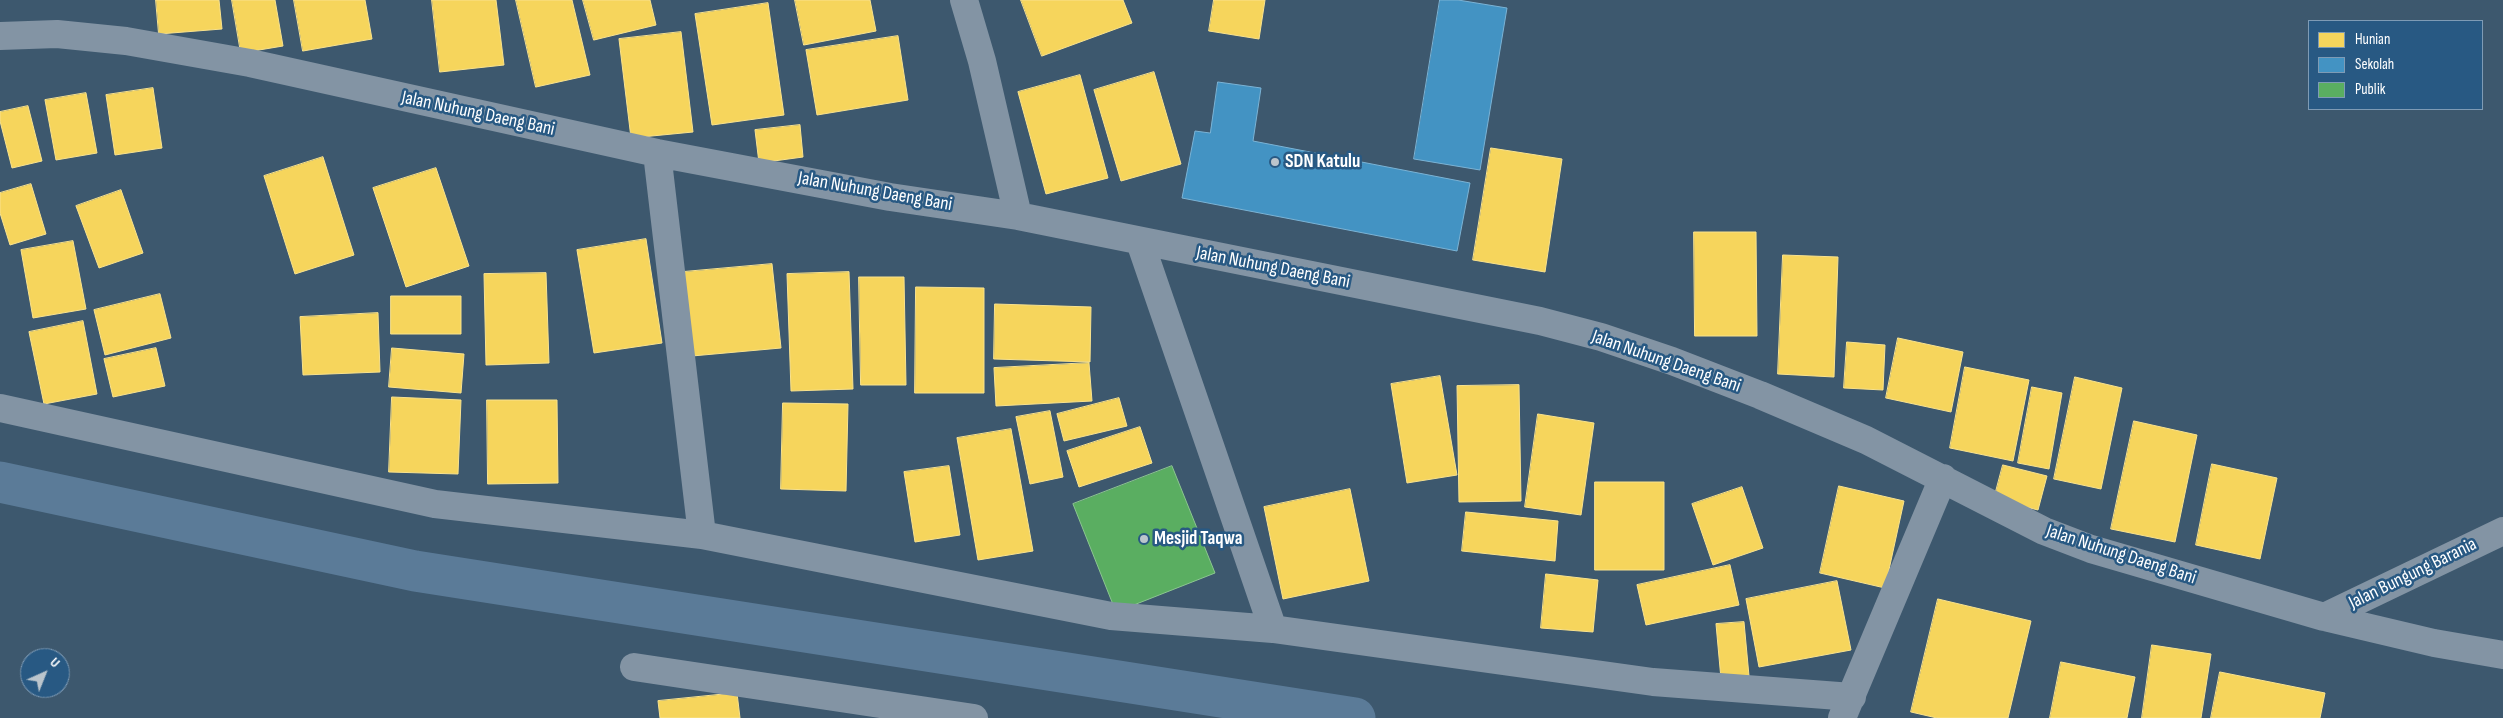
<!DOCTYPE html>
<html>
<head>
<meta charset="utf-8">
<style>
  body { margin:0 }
  #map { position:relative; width:2503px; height:718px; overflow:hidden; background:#3d586e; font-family:"Sofia Sans Condensed",sans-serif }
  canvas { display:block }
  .legend { position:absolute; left:2308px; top:20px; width:175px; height:90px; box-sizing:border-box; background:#285983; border:1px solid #7e9bb5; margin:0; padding:6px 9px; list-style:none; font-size:15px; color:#fff }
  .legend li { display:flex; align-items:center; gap:10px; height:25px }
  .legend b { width:25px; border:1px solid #7e9bb5 }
  .north { position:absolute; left:20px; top:648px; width:50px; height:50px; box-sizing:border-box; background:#285983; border:1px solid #7e9bb5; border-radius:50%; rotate:44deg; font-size:14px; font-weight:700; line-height:20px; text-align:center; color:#fff }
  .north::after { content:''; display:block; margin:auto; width:18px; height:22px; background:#bbc5cc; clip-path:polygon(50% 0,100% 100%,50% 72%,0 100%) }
</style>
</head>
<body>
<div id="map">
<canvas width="2503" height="718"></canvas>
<ul class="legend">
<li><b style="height:14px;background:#f6d55c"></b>Hunian</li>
<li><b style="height:14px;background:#4393c3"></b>Sekolah</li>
<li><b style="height:14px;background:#5aae61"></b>Publik</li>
</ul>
<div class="north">U</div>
</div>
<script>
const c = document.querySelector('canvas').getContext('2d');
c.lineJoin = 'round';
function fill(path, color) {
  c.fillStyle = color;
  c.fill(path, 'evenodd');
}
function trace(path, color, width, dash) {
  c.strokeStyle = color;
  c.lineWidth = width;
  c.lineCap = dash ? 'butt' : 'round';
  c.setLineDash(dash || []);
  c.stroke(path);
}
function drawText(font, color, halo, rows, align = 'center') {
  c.font = font + ' "Sofia Sans Condensed",sans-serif';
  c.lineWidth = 5;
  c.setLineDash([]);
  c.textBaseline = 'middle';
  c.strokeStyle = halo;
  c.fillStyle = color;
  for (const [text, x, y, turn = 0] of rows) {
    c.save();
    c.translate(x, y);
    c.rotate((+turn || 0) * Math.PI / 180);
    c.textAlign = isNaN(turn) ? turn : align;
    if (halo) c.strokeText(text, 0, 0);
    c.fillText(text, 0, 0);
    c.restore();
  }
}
const homes = new Path2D(`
  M156,0H219L222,29L159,34Z
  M232,0H275L283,46L241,53Z
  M294,0H365L372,39L303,51Z
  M432,0H496L504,65L440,72Z
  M516,0H572L590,75L536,87Z
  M583,0H650L656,25L594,40Z
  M795,0H870L876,31L804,45Z
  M1021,0H1123L1132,23L1042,56Z
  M1214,0H1265L1259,39L1209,31Z
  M768,3L784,115L712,125L695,14Z
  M681,32L693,132L631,138L619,39Z
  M898,36L908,100L817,115L806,50Z
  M1154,72L1181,164L1121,181L1094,90Z
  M1080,75L1108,178L1046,194L1018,92Z
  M153,88L162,148L115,155L106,95Z
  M86,93L97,153L56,160L45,100Z
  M28,106L42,161L12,168L0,121V112Z
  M800,125L803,157L759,163L755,130Z
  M1491,148L1562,159L1545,272L1473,260Z
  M323,157L354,255L295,274L264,176Z
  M436,168L469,266L406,287L373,188Z
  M31,184L46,234L10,245L0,213V193Z
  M121,190L143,253L99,268L76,206Z
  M1694,232H1756L1757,336H1695Z
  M646,239L662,343L594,353L577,250Z
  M73,241L86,309L33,318L21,250Z
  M1783,255L1838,257L1834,377L1778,374Z
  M772,264L781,348L692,356L683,272Z
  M849,272L853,389L791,391L787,274Z
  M546,273L549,363L486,365L484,274Z
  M859,277H904L906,385H861Z
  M916,287L984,288V393H915Z
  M160,294L171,338L105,355L94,310Z
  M391,296H461V334H391Z
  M995,304L1091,307L1090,362L994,359Z
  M378,313L380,372L303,375L300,317Z
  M83,321L97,394L44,404L29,332Z
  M1898,338L1963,352L1951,412L1886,398Z
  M1847,342L1885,345L1883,390L1844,388Z
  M156,348L165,386L113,397L104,359Z
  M392,348L464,354L461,393L389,387Z
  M1089,363L1092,401L996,406L994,368Z
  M1965,367L2029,380L2013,461L1950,448Z
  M1440,376L1457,475L1407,483L1391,384Z
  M2075,377L2122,388L2101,489L2054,479Z
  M1519,385L1521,501L1459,502L1457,386Z
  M2032,387L2062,393L2049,469L2018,463Z
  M392,397L461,400L458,474L389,472Z
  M1119,398L1127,426L1064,441L1057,414Z
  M487,400H557L558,483L488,484Z
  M783,403L848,404L846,491L781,489Z
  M1050,411L1063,477L1030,484L1016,417Z
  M1538,414L1594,423L1581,515L1525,507Z
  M2134,421L2197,435L2175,542L2111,529Z
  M1140,427L1152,463L1079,487L1067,451Z
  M1011,429L1033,551L978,560L957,438Z
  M2212,464L2277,478L2260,559L2196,545Z
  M2003,465L2047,476L2038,510L1994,499Z
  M949,466L960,535L915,542L904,472Z
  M1595,482H1664V570H1595Z
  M1839,486L1904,501L1885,588L1820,573Z
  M1742,487L1763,548L1713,565L1692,504Z
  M1350,489L1369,581L1283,599L1264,507Z
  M1466,512L1558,521L1555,561L1462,551Z
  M1730,565L1739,605L1646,625L1637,585Z
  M1546,574L1598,580L1593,632L1541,628Z
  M1837,581L1851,650L1759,667L1746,599Z
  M1938,599L2031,621L2008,718H1937L1911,712Z
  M1744,622L1749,676L1721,679L1716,624Z
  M2152,645L2211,654L2201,718H2142Z
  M2061,662L2135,677L2127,718H2050Z
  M2220,672L2325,693L2320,718H2211Z
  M737,693L740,718H660L658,701Z`);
const schools = new Path2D(`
  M1440,0H1458L1507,8L1480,170L1414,159Z
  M1218,82L1261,88L1253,141L1470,183L1457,251L1182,198L1195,131L1210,133Z`);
const public = new Path2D(`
  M1172,466L1215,573L1116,612L1073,504Z`);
const canal = new Path2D(`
  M0,482L415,571L1355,718`);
const street = new Path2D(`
  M964,0L982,61L1018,216
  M0,36L57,34L126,41L250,63L657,153L890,197L1018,216L1540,321L1601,337L1672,361L1760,395L1866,440L2044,531L2091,549L2324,617L2434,643L2503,655
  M657,153L702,535
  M1140,242L1273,629
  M0,408L435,504L702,535L1111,616L1273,629L1653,682L1852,697
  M2324,617L2503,531
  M634,667L974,718
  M1842,718L1943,478`);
const markers = [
  [1275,162,5,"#bbc5cc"],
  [1144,539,5,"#bbc5cc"]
];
const streetNames = [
  ["Jalan Nuhung Daeng Bani",478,114,12],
  ["Jalan Nuhung Daeng Bani",875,192,10],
  ["Jalan Nuhung Daeng Bani",1273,268,11],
  ["Jalan Nuhung Daeng Bani",1666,362,19],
  ["Jalan Nuhung Daeng Bani",2121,555,18],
  ["Jalan Bungung Barania",2413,574,-26]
];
const poiNames = [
  ["SDN Katulu",1285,162],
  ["Mesjid Taqwa",1154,539]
];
fill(homes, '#f6d55c');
trace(homes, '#f9e28d', 1);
fill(schools, '#4393c3');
trace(schools, '#7bb3d5', 1);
fill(public, '#5aae61');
trace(public, '#8cc690', 1);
trace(canal, '#5b7b98', 41);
trace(street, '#8394a4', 28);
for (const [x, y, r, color] of markers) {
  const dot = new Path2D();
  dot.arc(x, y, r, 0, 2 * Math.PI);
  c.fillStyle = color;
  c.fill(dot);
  trace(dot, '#285983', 2);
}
drawText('19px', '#fff', '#285983', streetNames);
drawText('bold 19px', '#fff', '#285983', poiNames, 'left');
</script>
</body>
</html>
